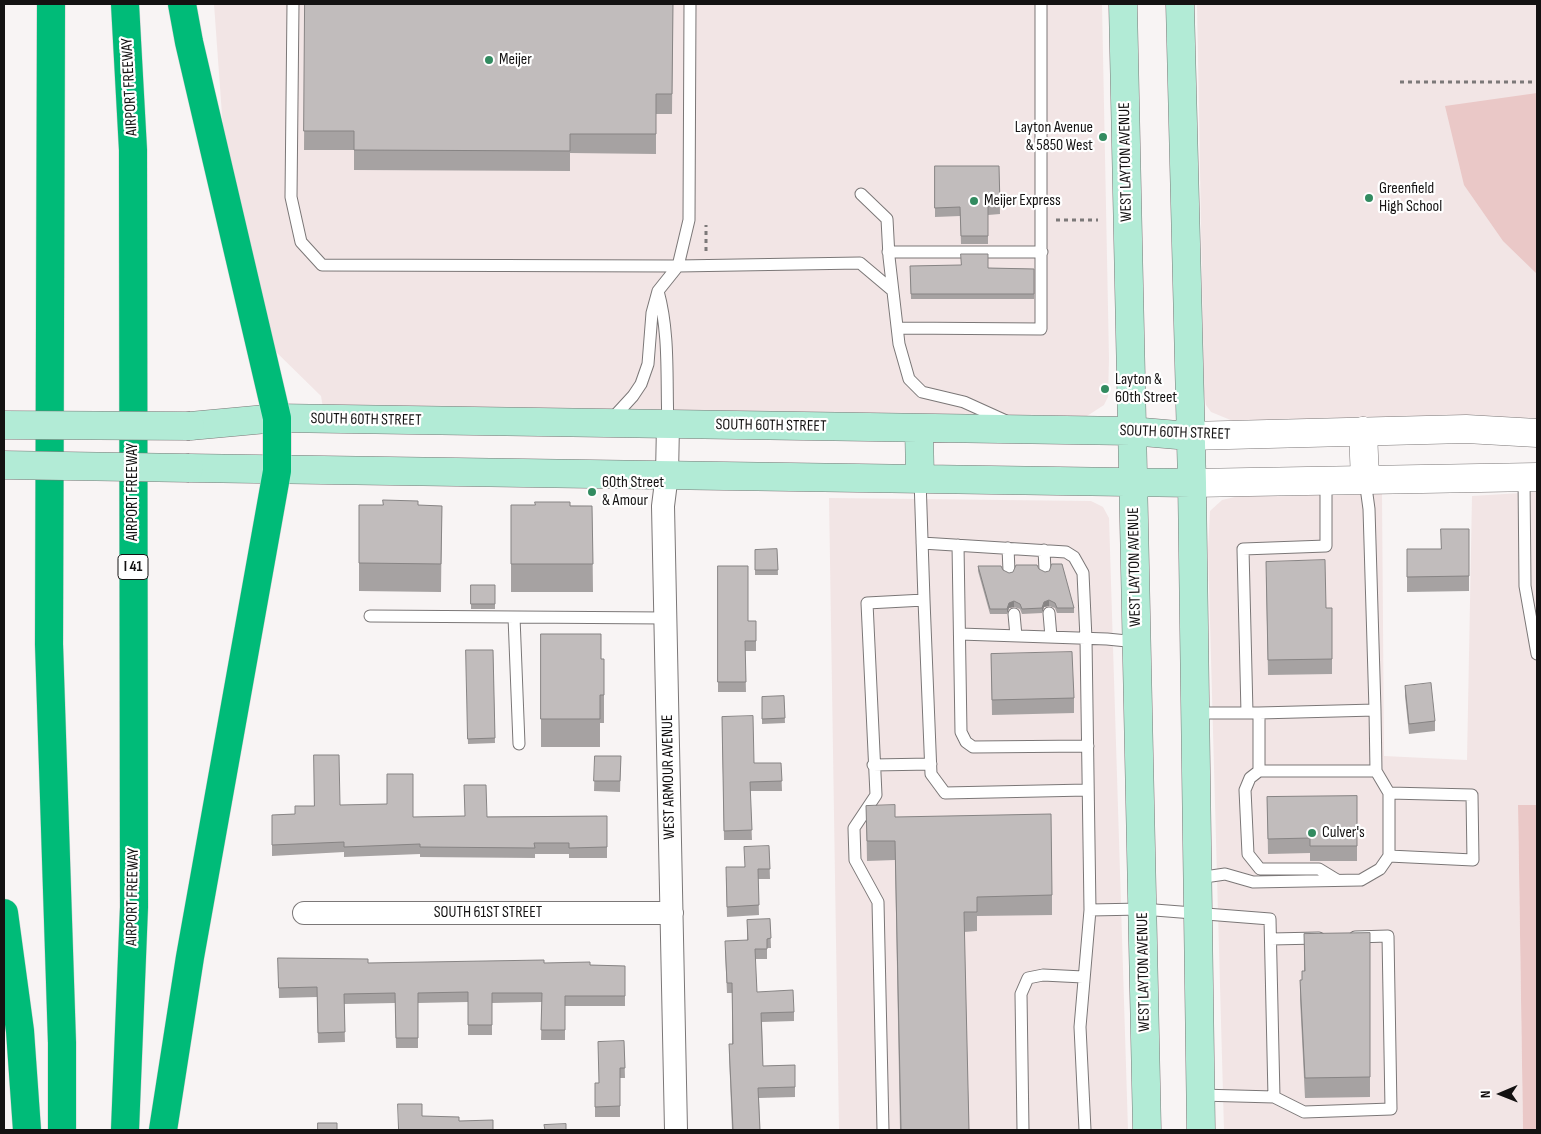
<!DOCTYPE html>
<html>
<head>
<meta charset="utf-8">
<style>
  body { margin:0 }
  #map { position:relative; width:1541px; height:1134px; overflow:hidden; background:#f8f4f4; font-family:"Sofia Sans Condensed",sans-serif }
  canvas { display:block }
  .frame { position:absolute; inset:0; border:5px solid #141212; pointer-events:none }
  .north { position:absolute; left:1476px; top:1069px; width:50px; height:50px; -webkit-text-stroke:4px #fff; paint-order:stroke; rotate:269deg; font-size:14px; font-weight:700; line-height:20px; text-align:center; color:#141212 }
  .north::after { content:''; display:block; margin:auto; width:18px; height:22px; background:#141212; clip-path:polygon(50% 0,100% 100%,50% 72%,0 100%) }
</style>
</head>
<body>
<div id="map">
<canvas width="1541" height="1134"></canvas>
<div class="frame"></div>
<div class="north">N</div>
</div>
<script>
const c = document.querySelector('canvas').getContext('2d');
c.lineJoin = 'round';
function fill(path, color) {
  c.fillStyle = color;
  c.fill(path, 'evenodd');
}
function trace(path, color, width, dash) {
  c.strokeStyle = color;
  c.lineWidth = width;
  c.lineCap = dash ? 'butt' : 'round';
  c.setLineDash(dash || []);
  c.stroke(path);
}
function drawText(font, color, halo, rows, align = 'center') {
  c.font = font + ' "Sofia Sans Condensed",sans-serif';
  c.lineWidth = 4.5;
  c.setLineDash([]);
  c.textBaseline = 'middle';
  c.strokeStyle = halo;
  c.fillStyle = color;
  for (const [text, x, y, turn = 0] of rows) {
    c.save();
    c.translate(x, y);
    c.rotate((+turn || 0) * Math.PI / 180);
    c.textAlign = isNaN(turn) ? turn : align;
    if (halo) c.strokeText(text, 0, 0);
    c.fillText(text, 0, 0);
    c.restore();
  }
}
const built = new Path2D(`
  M214,4H1102L1109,359L1108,397L1104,405L1087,416H1075L323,408L321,396L270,346L223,129Z
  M1197,4H1537V421H1233L1211,412L1206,405L1204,392Z
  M1537,492V805H1518L1523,1130H1224L1208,550L1210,511L1222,500L1239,496L1382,494L1384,756L1467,760L1472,496Z
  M829,498L1091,501L1103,507L1109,518L1128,1130H839Z`);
const green = new Path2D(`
  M1537,93V274L1503,241L1464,185L1445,106Z
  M1518,805H1537V1130H1523Z`);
const path = new Path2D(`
  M1400,82H1537
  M1056,220H1098
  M706,251V225`);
const service = new Path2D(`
  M293,4L291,197L301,242L322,265L678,266L860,263L892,290
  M861,194L887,219L889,257L899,344L909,379L922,392L964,402L1006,421
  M888,252H1042
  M658,291L678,266L689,220L690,4
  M898,328L1041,329V4
  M610,421L633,396L641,384L648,364L652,313L658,291C670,335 666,380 668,425
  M1524,477L1525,586L1537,654
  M1365,480L1369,509L1375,710
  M922,543L1066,552L1074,557L1083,573L1086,639L1090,910L1080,1027L1085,1130
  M958,545L961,732L966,742L973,747L1088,746
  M1008,548L1009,571
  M1044,550L1045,570
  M924,600L931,774L945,793L1087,790
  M1049,613L1051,637
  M1014,614L1016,636
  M370,616L665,618
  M514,617L519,744
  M960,634L1107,639L1137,642
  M1195,713H1259V771H1376L1389,793L1472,795L1473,860L1389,856
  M1247,713L1243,549L1326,546V480
  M1259,713L1375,710L1376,771
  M873,765L931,764
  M1259,771L1250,778L1245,790L1248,854L1260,869H1319L1337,880
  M1198,878L1225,874L1253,882L1361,880L1380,869L1389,856V793
  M1090,910L1142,909L1270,919L1274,1097L1200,1095
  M1271,939L1319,938
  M1274,1097L1304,1112L1391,1109L1388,936L1355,937
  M883,1130L878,902L855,860L854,828L876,795L867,603L924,600L920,479
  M1023,1130L1021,994L1028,978L1043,975L1083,977`);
const minor = new Path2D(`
  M668,425L667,474L663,506L676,1130
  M304,913H672`);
const tertiary = new Path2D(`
  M1363,431L1365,480
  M1189,436L1466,429L1537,433
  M1192,483L1537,477`);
const secondary = new Path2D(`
  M1123,4L1147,1130
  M1180,4L1192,483L1201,1130
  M190,426L277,418L1131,431L1189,436
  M919,428L920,479
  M189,468L1192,483`);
const motorway = new Path2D(`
  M51,4L49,644L62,1043V1130
  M4,913L20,1031L27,1130
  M125,1130L134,907L133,150L125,4
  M163,1130L190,957L277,471V418L189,42L182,4`);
const secondaryBridge = new Path2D(`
  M4,425L190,426
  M4,465L189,468`);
const wall = new Path2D(`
  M305,4H673L672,114H656V154L570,153V171L354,170V150H304Z
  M935,166H999L1000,214L988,215V244H961L960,216L935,217Z
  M910,266L1034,269V299H911Z
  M359,505L442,506L441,592L359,591Z
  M511,505L592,506L593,592H511Z
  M1469,529V591L1407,592V549H1441Z
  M777,549L778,575H755V550Z
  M718,566L748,621H756V651H745L746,692H718Z
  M978,566L1003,570L1074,608V613H1057L1055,608L1049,606L1044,607L1042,613L1022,614L1020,609L1014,607L1009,608L1007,614H990L978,571Z
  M1266,577L1326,608H1332V674L1268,675Z
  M471,585H495V609H471Z
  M541,634L601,659H604V723H600V747H541Z
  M466,650H493L495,743L468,744Z
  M991,654L1074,698V713L992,715Z
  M1405,686L1435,721V731L1409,734L1405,696Z
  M784,696L785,723L762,724V697Z
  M722,717L754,763H781L782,791H750L752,840H724Z
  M595,756H621L620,792L594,791Z
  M1357,796V861H1310V853L1268,854L1267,797Z
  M340,805L413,817L607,816V858H569V854H535V858L420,857V854L344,857V852L272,856V815L295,814L314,806Z
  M866,806L895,817L1052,895V915L977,916V931L964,932L969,1130H900L895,860L867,861Z
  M769,846L770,879H758L759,915L727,917L726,878L744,867Z
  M770,919L771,948H767V959H755L757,992L794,1012V1021L762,1022L763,1066L795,1065V1097L759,1098L760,1130H732L729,1054V1044H732V993H727L725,951L747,940V920Z
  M1370,933V1097L1305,1098L1300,999V980H1302L1304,971V934Z
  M278,958L368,963H544L590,965L625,966V1006H565V1040H541L542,1002L492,1003V1035H468V1002L418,1003V1048H396L395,1003L344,1004L345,1042L318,1043L317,997L279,998Z
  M624,1041L625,1078H620V1117H595V1083H599Z`);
const shadedWall = new Path2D(`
  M1049,600V606L1044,607L1042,613V608L1044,602Z
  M1014,601V607L1009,608L1007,614V609L1009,603Z`);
const building = new Path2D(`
  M305,4H673L672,94H656V134H570V151L354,150V131H304Z
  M935,166H999L1000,206H988V236H961L960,207L935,208Z
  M961,254H988V268L1034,269V294H911L910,266L961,265Z
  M383,500L418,501V505L442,506L441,564L359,563V505H383Z
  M535,502H570V506H592L593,564H511V505H535Z
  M1441,529H1469V576L1407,577V549H1441Z
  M777,549L778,570H755V550Z
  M1325,560L1326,608H1332V659L1268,660L1266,562Z
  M1052,564H1062L1074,608H1057L1055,603L1049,600L1044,602L1042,608L1022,609L1020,604L1014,601L1009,603L1007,609H990L978,566H1001L1003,570L1009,573L1013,572L1016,565H1037L1039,569L1045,572L1049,571Z
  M718,566H748V621H756V641H745L746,682H718Z
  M471,585H495V604H471Z
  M541,634H601V659H604V695H600V719H541Z
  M466,650H493L495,738L468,739Z
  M1072,652L1074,698L992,700L991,654Z
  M1431,683L1435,721L1409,724L1405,686Z
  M784,696L785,718L762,719V697Z
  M753,716L754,763H781L782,781L750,782L752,830L724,831L722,717Z
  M314,755H339L340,805L387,804V774H413V817L465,816L464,785H486L487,817L607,816V847L569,848V843H534L535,848L420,847V844L344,847V842L272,845V815L295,814V806H314Z
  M595,756H621L620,781H594Z
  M1357,796V846H1310V838L1268,839L1267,797Z
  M895,805V817L1051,814L1052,895L977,897V912H964L969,1130H901L895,841H867L866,806Z
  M769,846L770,869H758L759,905L727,907L726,867H745L744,847Z
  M770,919L771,938L767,939V949H755L757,992L793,990L794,1012L761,1013L763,1066L795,1065V1087L758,1088L760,1130H733L729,1044H733L732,983H727L725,941L748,940L747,920Z
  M1370,933V1077L1305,1078L1300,980H1302V971H1305L1304,934Z
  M278,958L368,959V963L544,960V963L590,962V965L625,966V996H565V1030H541L542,993H492V1025H468V992L418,993V1038H396L395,993L344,994L345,1032L318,1033L317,987L279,988Z
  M624,1041L625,1068H620V1106L595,1107V1083H599L598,1042Z
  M398,1104H422V1116L459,1117V1121L493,1120V1130H399Z
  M318,1123H337V1130H318Z
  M566,1124V1130H545L544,1125Z`);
const markers = [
  [489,60,5,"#328b60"],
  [1103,137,5,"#328b60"],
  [1369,198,5,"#328b60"],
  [974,201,5,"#328b60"],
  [1105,389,5,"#328b60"],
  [592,492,5,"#328b60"],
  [1312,833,5,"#328b60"]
];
const shields = [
  [133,567,30]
];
const shieldNames = [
  ["I 41",133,567]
];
const poiNames = [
  ["Meijer",499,60],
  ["Layton Avenue",1093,128,"right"],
  ["& 5850 West",1093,146,"right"],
  ["Greenfield",1379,189],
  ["High School",1379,207],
  ["Meijer Express",984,201],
  ["Layton &",1115,380],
  ["60th Street",1115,398],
  ["60th Street",602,483],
  ["& Amour",602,501],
  ["Culver's",1322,833]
];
const streetNames = [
  ["AIRPORT FREEWAY",130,87,-93],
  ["WEST LAYTON AVENUE",1126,162,-91],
  ["SOUTH 60TH STREET",366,420,1],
  ["SOUTH 60TH STREET",771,426,1],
  ["SOUTH 60TH STREET",1175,433,2],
  ["AIRPORT FREEWAY",133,492,-90],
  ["WEST LAYTON AVENUE",1135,567,-91],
  ["WEST ARMOUR AVENUE",669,777,-91],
  ["AIRPORT FREEWAY",133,897,-89],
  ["SOUTH 61ST STREET",488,913],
  ["WEST LAYTON AVENUE",1144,972,-91]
];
fill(built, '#f2e5e5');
fill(green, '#eac8c7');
trace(service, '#7b7777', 13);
trace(minor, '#7b7777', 24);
trace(tertiary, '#7b7777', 29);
trace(secondary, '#7b7777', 29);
trace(motorway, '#d0d0d0', 29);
trace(path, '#7c7979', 3, [4, 4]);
trace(service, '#fff', 11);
trace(minor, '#fff', 22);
trace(tertiary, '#fff', 28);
trace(secondary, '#b2ebd6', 28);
trace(motorway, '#00bb78', 28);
trace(secondaryBridge, '#7b7777', 29, []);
trace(secondaryBridge, '#b2ebd6', 28);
fill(wall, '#a6a2a2');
fill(shadedWall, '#878484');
fill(building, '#c1bcbc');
trace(building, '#878484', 1);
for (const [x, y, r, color] of markers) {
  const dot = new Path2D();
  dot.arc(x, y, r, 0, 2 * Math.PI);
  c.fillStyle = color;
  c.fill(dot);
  trace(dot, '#fff', 2);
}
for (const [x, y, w] of shields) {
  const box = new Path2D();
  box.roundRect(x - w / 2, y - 12.5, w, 25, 4);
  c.fillStyle = '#fff';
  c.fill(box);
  trace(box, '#141212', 1);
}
drawText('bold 15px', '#141212', null, shieldNames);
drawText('16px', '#141212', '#fff', poiNames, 'left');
drawText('16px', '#141212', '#fff', streetNames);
</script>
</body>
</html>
